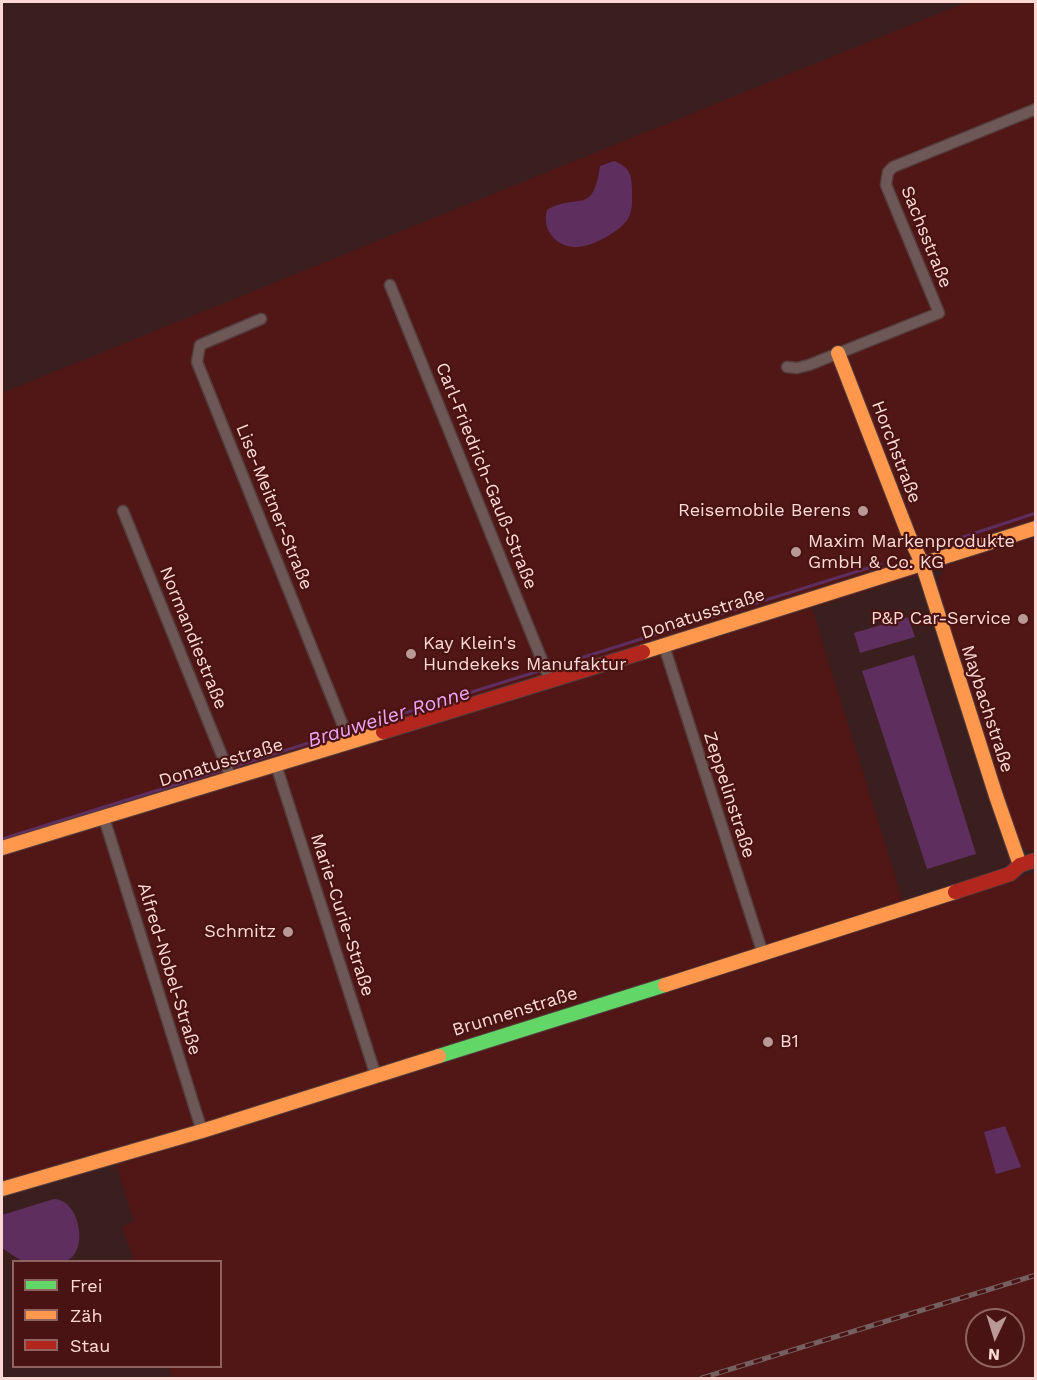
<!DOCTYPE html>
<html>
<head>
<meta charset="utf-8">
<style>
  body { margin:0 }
  #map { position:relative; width:1037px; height:1380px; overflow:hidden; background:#3b1f1f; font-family:"Work Sans",sans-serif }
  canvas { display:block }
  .frame { position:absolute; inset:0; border:3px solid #fdd9d5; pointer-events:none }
  .legend { position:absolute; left:12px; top:1260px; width:210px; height:108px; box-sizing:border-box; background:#481312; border:2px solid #906260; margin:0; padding:8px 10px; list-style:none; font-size:18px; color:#fdd9d5 }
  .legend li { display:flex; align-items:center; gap:12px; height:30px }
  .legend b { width:30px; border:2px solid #906260 }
  .north { position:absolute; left:965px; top:1308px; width:60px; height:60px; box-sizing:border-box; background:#481312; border:2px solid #906260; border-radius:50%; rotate:184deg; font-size:16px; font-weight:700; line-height:24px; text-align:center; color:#fdd9d5 }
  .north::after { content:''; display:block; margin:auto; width:21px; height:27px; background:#b99895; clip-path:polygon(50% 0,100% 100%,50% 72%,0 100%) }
</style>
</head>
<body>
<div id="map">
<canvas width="1037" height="1380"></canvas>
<div class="frame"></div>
<ul class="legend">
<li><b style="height:8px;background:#63d668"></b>Frei</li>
<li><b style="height:8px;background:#ff974d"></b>Zäh</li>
<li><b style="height:8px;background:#b3261e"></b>Stau</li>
</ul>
<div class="north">N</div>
</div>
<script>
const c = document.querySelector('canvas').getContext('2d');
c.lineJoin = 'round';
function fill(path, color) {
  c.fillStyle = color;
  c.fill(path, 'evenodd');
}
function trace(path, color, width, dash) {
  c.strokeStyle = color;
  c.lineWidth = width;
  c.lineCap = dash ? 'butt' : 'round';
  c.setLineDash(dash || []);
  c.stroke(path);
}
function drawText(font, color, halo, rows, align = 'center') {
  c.font = font + ' "Work Sans",sans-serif';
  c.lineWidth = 4.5;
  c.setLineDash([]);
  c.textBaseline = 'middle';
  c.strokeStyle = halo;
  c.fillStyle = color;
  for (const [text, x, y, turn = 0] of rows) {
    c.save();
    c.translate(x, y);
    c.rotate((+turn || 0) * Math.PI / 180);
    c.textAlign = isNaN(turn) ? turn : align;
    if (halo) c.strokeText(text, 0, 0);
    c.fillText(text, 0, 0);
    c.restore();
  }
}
const built = new Path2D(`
  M967,2H1035V852L1024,849L1019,844L938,589L939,577L946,567L812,608L904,905L2,1185V393Z
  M1035,872V1378H172L168,1367L220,1366V1262L134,1261L122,1226L134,1222L114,1158ZM977,1320H1013V1356H977Z`);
const water = new Path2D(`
  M614,161C628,166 632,174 632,189C632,198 633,209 629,217C623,230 592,247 577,247C557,248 541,230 547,210C577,192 593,217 600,166Z
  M908,617L915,637L860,653L854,633Z
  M914,655L976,854L927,869L862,671Z
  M1005,1126L1021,1167L996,1174L984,1132Z
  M54,1199C78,1199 88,1245 71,1258C66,1263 34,1263 26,1262C18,1260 9,1252 2,1248V1215Z`);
const stream = new Path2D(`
  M951,541L1036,513
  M2,839L881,564`);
const street = new Path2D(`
  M390,285L550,680
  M261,319L200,345L197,362L350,743
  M787,367L797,368L809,365L939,313L886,185L888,172L893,167L1036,109
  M123,511L231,778
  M664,646L763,954
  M276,765L376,1076
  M104,818L202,1131`);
const fast = new Path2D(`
  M439,1056L665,985`);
const slow = new Path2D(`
  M838,353L909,536L922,563L996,796L1020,865
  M643,652L1036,528
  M2,848L383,732
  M665,985L955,892
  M2,1189L202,1131L439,1056`);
const jam = new Path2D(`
  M383,732L643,652
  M955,892L1010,874L1020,865L1036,860`);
const rail = new Path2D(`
  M702,1378L1036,1275`);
const markers = [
  [863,511,6,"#b99895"],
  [796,552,6,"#b99895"],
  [1023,619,6,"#b99895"],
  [411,654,6,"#b99895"],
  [288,932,6,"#b99895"],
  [768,1042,6,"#b99895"]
];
const streetNames = [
  ["Sachsstraße",926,237,68],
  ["Horchstraße",896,452,69],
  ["Carl-Friedrich-Gauß-Straße",486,476,68],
  ["Lise-Meitner-Straße",274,507,68],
  ["Donatusstraße",703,614,-18],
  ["Normandiestraße",193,638,68],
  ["Maybachstraße",987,709,72],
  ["Donatusstraße",221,763,-17],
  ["Zeppelinstraße",729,795,72],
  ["Marie-Curie-Straße",342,915,72],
  ["Alfred-Nobel-Straße",169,969,73],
  ["Brunnenstraße",515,1012,-17]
];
const poiNames = [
  ["Reisemobile Berens",851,511],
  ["Maxim Markenprodukte",808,542,"left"],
  ["GmbH & Co. KG",808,563,"left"],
  ["P&P Car-Service",1011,619],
  ["Kay Klein's",423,644,"left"],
  ["Hundekeks Manufaktur",423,665,"left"],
  ["Schmitz",276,932],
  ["B1",780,1042,"left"]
];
const waterNames = [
  ["Brauweiler Ronne",389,717,-17]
];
fill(built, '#501716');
fill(water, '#5e2e5f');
trace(stream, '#5e2e5f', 3);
trace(street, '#543d3c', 13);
trace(fast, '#543d3c', 16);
trace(slow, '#543d3c', 16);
trace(jam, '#543d3c', 16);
trace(street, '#6d5856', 10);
trace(fast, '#63d668', 14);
trace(slow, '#ff974d', 14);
trace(jam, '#b3261e', 14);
trace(rail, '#755f5f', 5);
trace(rail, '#481312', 3, [9]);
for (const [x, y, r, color] of markers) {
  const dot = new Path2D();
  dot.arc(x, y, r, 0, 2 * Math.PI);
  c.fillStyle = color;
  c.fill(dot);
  trace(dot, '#481312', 2);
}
drawText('18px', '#fdd9d5', '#481312', streetNames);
drawText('18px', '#fdd9d5', '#481312', poiNames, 'right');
drawText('italic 20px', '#efa3f3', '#481312', waterNames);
</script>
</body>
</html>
